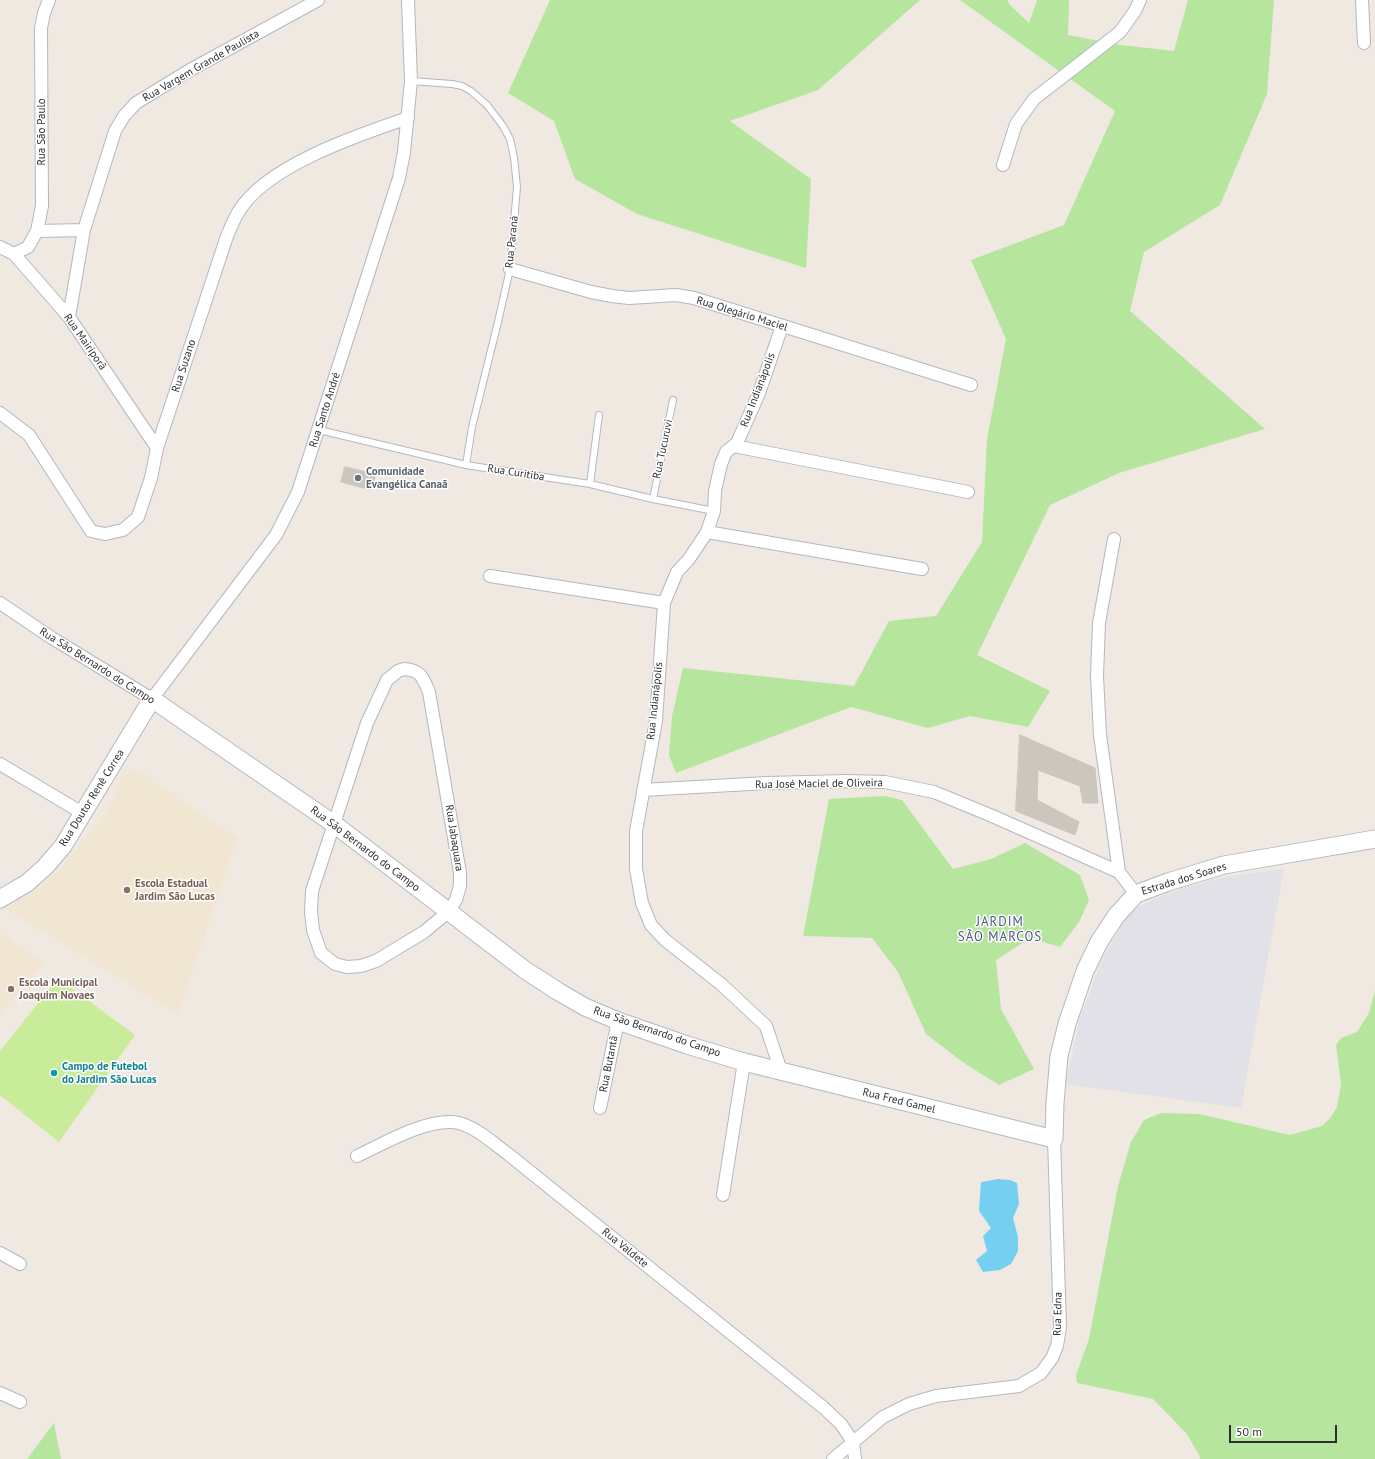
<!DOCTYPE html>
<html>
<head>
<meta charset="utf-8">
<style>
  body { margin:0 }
  #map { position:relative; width:1375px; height:1459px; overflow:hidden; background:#efe9e1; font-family:"PT Sans",sans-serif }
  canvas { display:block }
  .scale { position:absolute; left:1229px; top:1425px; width:108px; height:18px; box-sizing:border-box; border:2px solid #2e2e2e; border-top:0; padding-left:5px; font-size:12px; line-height:14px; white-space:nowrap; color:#2e2e2e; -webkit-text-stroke:3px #fff; paint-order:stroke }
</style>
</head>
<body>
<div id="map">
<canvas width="1375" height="1459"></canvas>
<div class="scale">50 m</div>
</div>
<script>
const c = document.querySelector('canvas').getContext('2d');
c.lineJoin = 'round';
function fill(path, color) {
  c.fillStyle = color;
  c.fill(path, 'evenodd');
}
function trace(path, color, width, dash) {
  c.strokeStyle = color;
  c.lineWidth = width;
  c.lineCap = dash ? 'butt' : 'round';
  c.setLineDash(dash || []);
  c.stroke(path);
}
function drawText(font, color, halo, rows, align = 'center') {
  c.font = font + ' "PT Sans",sans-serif';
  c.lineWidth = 3;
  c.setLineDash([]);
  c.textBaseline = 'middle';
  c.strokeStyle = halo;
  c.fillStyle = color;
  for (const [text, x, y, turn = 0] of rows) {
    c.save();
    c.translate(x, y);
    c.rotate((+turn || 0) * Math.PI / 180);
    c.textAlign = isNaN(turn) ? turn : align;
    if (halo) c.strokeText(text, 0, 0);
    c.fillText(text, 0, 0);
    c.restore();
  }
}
const industrial = new Path2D(`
  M1284,869L1241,1108L1066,1084L1079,1021L1103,957L1130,912L1156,898L1189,886L1230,876Z`);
const education = new Path2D(`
  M126,770L140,772L238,838L178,1014L6,909L60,870L106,812Z
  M0,932L44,963L0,1014Z`);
const green = new Path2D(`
  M550,0H920L818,90L730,121L811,179L806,268L637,214L575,179L554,121L508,93Z
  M960,0H1007L1010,5L1029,23L1037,0H1069L1068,35L1121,45L1174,51L1188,0H1274L1267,94L1220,205L1144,252L1130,311L1265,429L1119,473L1050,505L977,655L1050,691L1028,727L970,716L928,728L851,707L676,773L669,755L672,716L683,668L854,686L889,621L936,616L982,542L987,439L1006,339L971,260L1064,225L1115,111Z
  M885,796L902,800L953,869L991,859L1025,843L1080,875L1089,900L1079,922L1060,947L1030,938L996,960L1001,1009L1034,1069L999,1085L964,1063L926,1034L898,972L872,938L803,936L829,799Z
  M1375,970V1459H1200L1199,1455L1187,1434L1153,1399L1077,1383L1076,1375L1089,1339L1118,1186L1131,1142L1144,1120L1161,1113L1199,1114L1290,1135L1322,1126L1331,1117L1337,1107L1341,1084L1336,1045L1341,1038L1357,1032L1369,1013L1375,991Z
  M54,1423L61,1459H27Z`);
const pitch = new Path2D(`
  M58,978L135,1035L59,1142L0,1095V1051Z`);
const water = new Path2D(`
  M998,1179L1010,1180L1017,1183L1019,1204L1013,1218L1018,1237V1251L1011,1264L1000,1270L983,1272L976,1260L987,1251L983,1236L991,1228L979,1211L981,1182Z`);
const building = new Path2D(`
  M345,467L376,474L371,490L341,482Z
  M1020,735L1095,768L1098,803H1083L1080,786L1038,770L1037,800L1079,822L1075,835L1016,811Z`);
const lane = new Path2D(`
  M411,81L452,84L462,86L471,91L487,105L503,126L510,139L514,157L517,187L510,269L498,322L472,427L466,465
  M319,430L466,465L590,484L653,499L714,511
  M590,484L599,415
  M653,499L673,400`);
const street = new Path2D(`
  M1362,0L1364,43
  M1003,165L1016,124L1034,99L1120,32L1135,11L1140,0
  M37,231L84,230
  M0,247L14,254L69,317L157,448
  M14,254L28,247L37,231L42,206L41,28L44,13L49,0
  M510,269L591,292L612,296L629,298L676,295L694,298L971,385
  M69,317L84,230L115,131L124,116L136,103L190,70L318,0
  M0,413L29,435L91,531L105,534L123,530L138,517L151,478L157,448L227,236C231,227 234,219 239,211C267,165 359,135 408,118
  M734,446L968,492
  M707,532L922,569
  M1114,539L1099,623L1097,676L1100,735L1119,872
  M490,576L664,603
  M0,603L52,638L152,699L276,535L298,492L399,178L404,152L411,81L408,0
  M404,669C421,670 423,678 429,692L460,873V886L456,900L448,912L424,932L376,961L361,966L347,967L335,964L321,953L313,930L311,911L312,891L367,723L387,680L398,671Z
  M0,764L84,814
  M643,790L767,783L846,781L885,782L934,792L990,815L1119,872L1136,894
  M781,1071L766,1026L721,984L665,940L651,925L642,903L636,869V831L656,721L664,603L677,572L689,559L707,532L714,511L715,491L721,464L726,452L737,443L759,393L782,326
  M600,1108L618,1021
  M357,1156C383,1144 430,1116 459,1123C477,1128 493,1143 508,1154L824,1408L841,1424L853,1442L855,1459
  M723,1195L744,1062
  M0,1253L20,1264
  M0,1393L20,1402
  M833,1459L883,1417L909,1404L936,1396L1019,1386L1041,1373L1052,1358L1057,1346L1060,1327L1054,1139`);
const secondary = new Path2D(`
  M0,899L27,883L45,867L63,846L152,699L334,824L525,970L559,992L585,1007L618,1021L687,1045L744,1062L1054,1139L1055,1103L1059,1056L1067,1024L1085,971L1099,942L1116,916L1136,894L1168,882L1224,865L1375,839`);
const markers = [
  [358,478,4,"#6b7280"],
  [127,890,4,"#8d6e63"],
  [11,989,4,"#8d6e63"],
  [54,1073,4,"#0f9aa8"]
];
const streetNames = [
  ["Rua Vargem Grande Paulista",201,66,-30],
  ["Rua São Paulo",42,132,-90],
  ["Rua Paraná",512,242,-84],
  ["Rua Olegário Maciel",742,314,17],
  ["Rua Mairiporã",85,342,55],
  ["Rua Suzano",184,366,-72],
  ["Rua Indianápolis",758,390,-69],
  ["Rua Santo André",325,410,-72],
  ["Rua Tucuruvi",663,449,-78],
  ["Rua Curitiba",516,473,9],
  ["Rua São Bernardo do Campo",97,666,32],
  ["Rua Indianápolis",655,701,-84],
  ["Rua José Maciel de Oliveira",819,784,-1],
  ["Rua Doutor Renê Correa",92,798,-58],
  ["Rua Jabaquara",454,838,81],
  ["Rua São Bernardo do Campo",365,849,37],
  ["Estrada dos Soares",1184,879,-17],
  ["Rua São Bernardo do Campo",657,1032,19],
  ["Rua Butantã",609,1064,-79],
  ["Rua Fred Gamel",899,1101,14],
  ["Rua Valdete",625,1248,39],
  ["Rua Edna",1058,1314,-89]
];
const worshipNames = [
  ["Comunidade",366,472],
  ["Evangélica Canaã",366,485]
];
const educationNames = [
  ["Escola Estadual",135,884],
  ["Jardim São Lucas",135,897],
  ["Escola Municipal",19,983],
  ["Joaquim Novaes",19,996]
];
const cultureNames = [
  ["Campo de Futebol",62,1067],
  ["do Jardim São Lucas",62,1080]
];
const quarterNames = [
  ["JARDIM",1000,922],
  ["SÃO MARCOS",1000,937]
];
fill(industrial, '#e3e1e8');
fill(education, '#f0e6d1');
fill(green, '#b6e59e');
fill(pitch, '#c9ec9a');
fill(water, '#75cff0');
fill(building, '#cbc7bf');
trace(building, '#cbc5ba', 1);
trace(lane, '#b4b7c1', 8);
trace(street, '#b4b7c1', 14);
trace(secondary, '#b4b7c1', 19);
trace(lane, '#fff', 6);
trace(street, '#fff', 12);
trace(secondary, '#fff', 17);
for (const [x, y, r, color] of markers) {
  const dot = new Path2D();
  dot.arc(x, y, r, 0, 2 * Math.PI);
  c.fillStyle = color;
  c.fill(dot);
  trace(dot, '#fff', 1.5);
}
drawText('11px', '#2e2e2e', '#fff', streetNames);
drawText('bold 11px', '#5b616d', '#fff', worshipNames, 'left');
drawText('bold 11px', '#785e54', '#fff', educationNames, 'left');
drawText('bold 11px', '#0d838f', '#fff', cultureNames, 'left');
c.letterSpacing = '1px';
drawText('13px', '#4d5680', '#fff', quarterNames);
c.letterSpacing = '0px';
</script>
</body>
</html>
